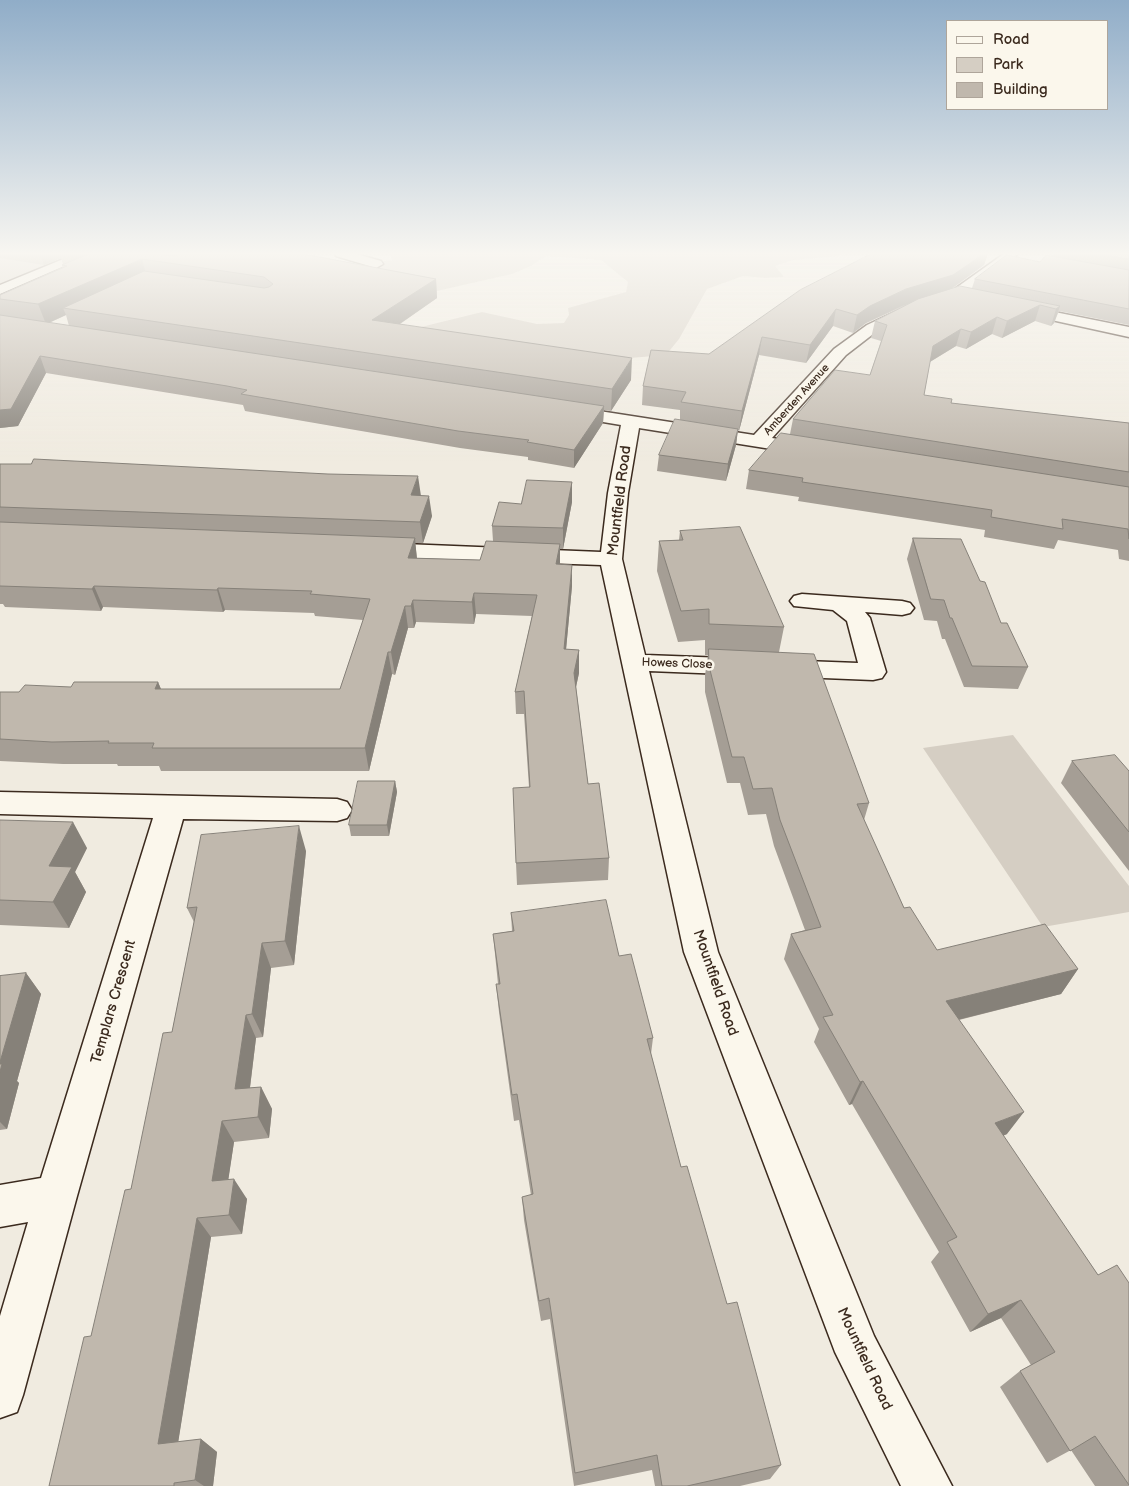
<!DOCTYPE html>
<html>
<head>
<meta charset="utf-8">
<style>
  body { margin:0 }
  #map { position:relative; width:1129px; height:1486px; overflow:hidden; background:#f0ebe0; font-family:"Balsamiq Sans",sans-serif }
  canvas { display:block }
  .legend { position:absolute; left:946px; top:20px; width:162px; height:90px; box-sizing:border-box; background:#fbf7ec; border:1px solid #aea59a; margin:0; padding:6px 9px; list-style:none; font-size:15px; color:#3b2a1e }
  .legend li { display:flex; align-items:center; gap:10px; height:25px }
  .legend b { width:25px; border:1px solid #aea59a }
</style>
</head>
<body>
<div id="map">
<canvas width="1129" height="1486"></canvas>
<ul class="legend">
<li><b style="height:6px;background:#fbf7ec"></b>Road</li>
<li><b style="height:14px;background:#d5cec3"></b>Park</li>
<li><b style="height:14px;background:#c0b8ad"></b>Building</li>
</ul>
</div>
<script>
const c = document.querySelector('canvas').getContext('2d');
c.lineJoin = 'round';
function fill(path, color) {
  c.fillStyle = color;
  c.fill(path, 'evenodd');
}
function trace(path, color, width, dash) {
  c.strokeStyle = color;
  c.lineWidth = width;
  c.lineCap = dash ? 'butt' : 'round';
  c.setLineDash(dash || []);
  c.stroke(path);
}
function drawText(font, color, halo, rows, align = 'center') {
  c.font = font + ' "Balsamiq Sans",sans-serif';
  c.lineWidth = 5;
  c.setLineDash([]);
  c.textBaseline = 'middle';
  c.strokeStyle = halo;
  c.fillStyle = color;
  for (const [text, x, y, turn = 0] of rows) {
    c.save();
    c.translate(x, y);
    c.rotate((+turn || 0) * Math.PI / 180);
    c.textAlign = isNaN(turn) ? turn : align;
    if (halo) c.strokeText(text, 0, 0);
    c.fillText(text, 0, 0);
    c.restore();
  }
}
const green = new Path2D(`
  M0,253L66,261L0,290Z
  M390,253H846L839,256L793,260L775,266L784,277L765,278L743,276L707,289L679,339L666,355L618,359L417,328L482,312L537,324L564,323L569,315L568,308L626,292L628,282L601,260L546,256L531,266L512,274L428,293L356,265L392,260Z
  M1013,735L1129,886V912L1043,927L923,748Z`);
const minor = new Path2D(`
  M335,253H353L381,261L383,264L376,268L336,256Z
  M1005,253H1019L959,299L913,314L877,331L846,355L772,438L816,445L818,449L816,453L809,455L639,428L628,493L622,559L645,655L858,663L847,621L833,610L794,606L790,601L794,596L802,594L902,601L910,603L914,608L910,613L902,615L865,612L870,618L886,672L882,678L873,680L649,671L718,952L874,1336L952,1486H901L835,1352L684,952L601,565L380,557L372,555L369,550L372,545L380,543L601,552L608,493L621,425L561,415L558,411L561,407L567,406L754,435L834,349L867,325L903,308L949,293Z
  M1020,305L1129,327V337L1015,312L1013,309Z
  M0,792L337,799L347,802L352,810L347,818L337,821L183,819L77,1196L23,1395L17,1412L0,1418V1316L28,1222L0,1227V1185L41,1178L153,818L0,814Z`);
const major = new Path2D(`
  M78,253H94L0,294V285Z`);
const wall = new Path2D(`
  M0,253H298L436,279L437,298L400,324L631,380L611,411L604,410L603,423L574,468L528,460V457L460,448L245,411L243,405L231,403L46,373L18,426L0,428V295L63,267L62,265L63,264L61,258L44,265L0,258ZM66,315L69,326L49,323Z
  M873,253H988L984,265L953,288H972L975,279L1040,262L1052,256L1053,253H1129V325L1059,311L1054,323L1051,326L1035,321L1002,338L992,334L966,349L956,346L930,362L924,395L951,403L1129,423V561L1119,559L1118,550L1058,540L1054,549L984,537L985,530L798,501L799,497L746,489L749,470L790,434L793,419L870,375L881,341L871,338L875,321L907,305L866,323L853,333L833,326L806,363L759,355L739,431L738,430L736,445L726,481L657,471L659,455L680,420V410L642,405L643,386L709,354Z
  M0,464L421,495L432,516L423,543H415L417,558L480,560L493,541L492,526L521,504L572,482V502L563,549H560V564L572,586L566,649L579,650V673L576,687L588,784L609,858L608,880L517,885L516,863L529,787L524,714H516L515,692L532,616L476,614L474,624L416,622L414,628H408L395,675L392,674L369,771H161L159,766H118L117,764H63L0,761V692H19L71,687L158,682L161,689H340L363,620L315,616L314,613L225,610L223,612L103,607L101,611L5,607L3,604H0Z
  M680,531L784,627L779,652L869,803L864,820L904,908L937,950L1078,969L1061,994L959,1020L1007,1134L1003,1136L1098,1275L1129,1283V1486H1095L1071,1450L1047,1463L1000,1387L1020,1371L1031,1365L1001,1318L970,1332L931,1262L939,1252L852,1104L849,1105L814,1042L819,1029L784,959L791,934L805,930L774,846L766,814L748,815L740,783H727L705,692V675L708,655H705V640L678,642L657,571L659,541L679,540Z
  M913,538L980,581L1001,623L1028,667L1018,689L964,687L945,639H942L937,621L924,620L907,559Z
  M1072,761L1129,771V871L1061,783Z
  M395,781L397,792L389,836H351L349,825Z
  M0,820L87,848L75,872L86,892L69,928L0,925Z
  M306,851L294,965L271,968L263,1037L256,1038L250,1088L261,1087L272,1109L269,1138L234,1142L228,1180L247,1199L242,1234L211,1237L178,1442L201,1439L217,1452L213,1486H49L91,1336L131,1189L172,1032L194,922L187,908Z
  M511,913L619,956L653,1038L651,1054L681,1167L781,1465L770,1479L740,1486H655L652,1470L574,1486L550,1319L541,1321L524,1220L522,1197L531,1195L519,1120L514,1121L499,1012L496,984H498L493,934L512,931Z
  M26,973L41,994L17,1081L19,1083L7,1129L0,1130V976Z`);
const shadedWall = new Path2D(`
  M40,253H59L61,258L44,265Z
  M985,253H988L984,265L948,291L902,306L866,323L853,333L857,315L870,306Z
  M142,259L147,278L63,308L66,315L46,324L38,304Z
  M436,279L437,298L375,341L372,320Z
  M1040,305L1035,321L1002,338L1007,321Z
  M1060,306L1054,323L1051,326L1056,309Z
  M836,309L833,326L806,363L810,345Z
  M997,317L992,334L966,349L971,332Z
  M961,329L956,346L928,363L933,346Z
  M762,337L759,355L739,431L742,411Z
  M40,356L46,373L18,426L0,428V410Z
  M632,358L631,380L611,411L612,389Z
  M604,406L603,423L574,468V450Z
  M738,429L736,445L726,481L728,464Z
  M418,476L421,496L411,495Z
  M572,482V502L563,549V528Z
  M429,496L432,516L423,543L420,522Z
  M415,538L417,560L408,558Z
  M560,544V565L556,564Z
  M572,565V586L564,671V649Z
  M94,586L103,607L101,611L92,589Z
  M218,588L225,610L223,612L217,590Z
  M474,593L476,614L474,624L472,602Z
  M413,600L416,622L414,628L411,606Z
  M405,606L408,628L395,675L391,652Z
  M579,650V673L574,696V673Z
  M388,652L392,674L369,771L365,748Z
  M158,682L167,704L155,689Z
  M395,781L397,792L389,836L387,825Z
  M73,822L87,848L75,872L86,892L69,928L53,902L49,866Z
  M299,826L306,851L294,965L285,941Z
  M262,943L271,968L263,1037L252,1014Z
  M1078,969L1061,994L933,1026L946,1001Z
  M26,973L41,994L17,1081L19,1083L7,1129L0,1122V1062Z
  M246,1015L256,1038L247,1111L235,1089Z
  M863,1081L852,1104L849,1105L860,1082Z
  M261,1087L272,1109L269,1138L258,1117Z
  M1024,1112L1007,1134L979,1145L995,1123Z
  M222,1121L234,1142L225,1202L212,1181Z
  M234,1179L247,1199L242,1234L229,1215Z
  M197,1218L211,1237L176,1456L158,1444Z
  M1021,1300L1001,1318L970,1332L988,1314Z
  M201,1439L217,1452L213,1486H204L195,1480Z`);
const building = new Path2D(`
  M81,253H152L175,256L180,253H298L436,279L372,320L632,358L612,389L63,308L144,271L264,288L269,287L273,284L264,277L142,259L38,304L0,299V295L67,266L62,265L88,254Z
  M873,253H985L953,275L906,289L870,306L857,315L836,309L810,345L762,337L742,411L681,402L686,392L643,386L651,350L709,354L800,290Z
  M1093,253H1129V259Z
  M1007,255L1040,262L1046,255L1129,270V309L975,279Z
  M960,286L1060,306L1056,309L1040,305L1007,321L997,317L971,332L961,329L933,346L924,395L952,399L951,403L1129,423V472L793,419L835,370L870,375L887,325L875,321L918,299Z
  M0,315L604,406L574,450L527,442L529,440L458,431L241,394L247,390L227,386L40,356L11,409L0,410Z
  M675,419L738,429L728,464L659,455Z
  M781,433L1129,487V539L1128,529L1062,519L1063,529L991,517L992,510L802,482L803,478L749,470Z
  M34,459L328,474L418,476L411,495L429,496L420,522L0,507V464H31Z
  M527,480L572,482L563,528L492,526L499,502L521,504Z
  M0,522L415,538L408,558L480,560L486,541L560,544L556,564L572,565L564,649L579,650L574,673L588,784L599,783L609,858L516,863L513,788L530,787L524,691L515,692L537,595L474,593L472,602L413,600L411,606H405L391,652H388L365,748H152L154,743H108L109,741L52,742L0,739V692H19L25,685L71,687L74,682H158L155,689H340L370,599L310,594L312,591L218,588L217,590L94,586L92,589L0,586Z
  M740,527L784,627L709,624V609L681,611L659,541L683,540L680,531Z
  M913,538L961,539L980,581L985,582L1001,623H1007L1028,667L972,666L952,618H950L944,600L931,599Z
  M709,649L814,654L869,803L857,804L904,908L910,907L937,950L1045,924L1078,969L946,1001L1024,1112L995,1123L1098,1275L1117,1265L1129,1283V1485L1095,1436L1070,1451L1020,1371L1055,1352L1021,1300L988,1314L947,1242L957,1237L863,1081L860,1082L823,1017L833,1015L791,934L821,927L780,820L772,788L753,789L744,757H732L709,666Z
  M1115,755L1129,771V832L1072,761Z
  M358,781H395L387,825H349Z
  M0,820L73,822L49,866L72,867L53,902L0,900Z
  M299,826L285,941L262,943L252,1014L246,1015L235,1089L261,1087L258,1117L222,1121L212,1181L234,1179L229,1215L197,1218L158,1444L201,1439L195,1480L174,1483V1486H49L84,1337L91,1336L125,1190L131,1189L163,1033L172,1032L197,907L187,908L201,835Z
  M606,900L619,956L631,954L653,1038L647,1039L681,1167L687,1166L727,1304L737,1302L781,1465L687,1486H662L657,1455L575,1473L549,1298L539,1301L522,1197L533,1194L517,1094L512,1095L496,984H500L493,934L514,931L511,913Z
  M26,973L0,1062V976Z
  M0,1064H2L0,1072Z`);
const farStreetnames = [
  ["Amberden Avenue",797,400,-48]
];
const streetNames = [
  ["Howes Close",677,664,2]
];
const nearStreetnames = [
  ["Mountfield Road",620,501,-83],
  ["Mountfield Road",715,983,71],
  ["Templars Crescent",114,1002,-74],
  ["Mountfield Road",864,1359,65]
];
fill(green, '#d5cec3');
trace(minor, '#3b2a1e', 3);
trace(major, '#3b2a1e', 3);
fill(minor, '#fbf7ec');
fill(major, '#fbf7ec');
fill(wall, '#a59e95');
fill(shadedWall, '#868179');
fill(building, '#c0b8ad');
trace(building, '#868179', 1);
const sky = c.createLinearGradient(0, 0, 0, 461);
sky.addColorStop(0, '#90adc8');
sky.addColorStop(0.55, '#f8f6f1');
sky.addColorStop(1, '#f8f6f100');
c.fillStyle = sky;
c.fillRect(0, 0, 1129, 461);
drawText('11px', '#3b2a1e', '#fbf7ec', farStreetnames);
drawText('12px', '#3b2a1e', '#fbf7ec', streetNames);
drawText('15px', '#3b2a1e', '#fbf7ec', nearStreetnames);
</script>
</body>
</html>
